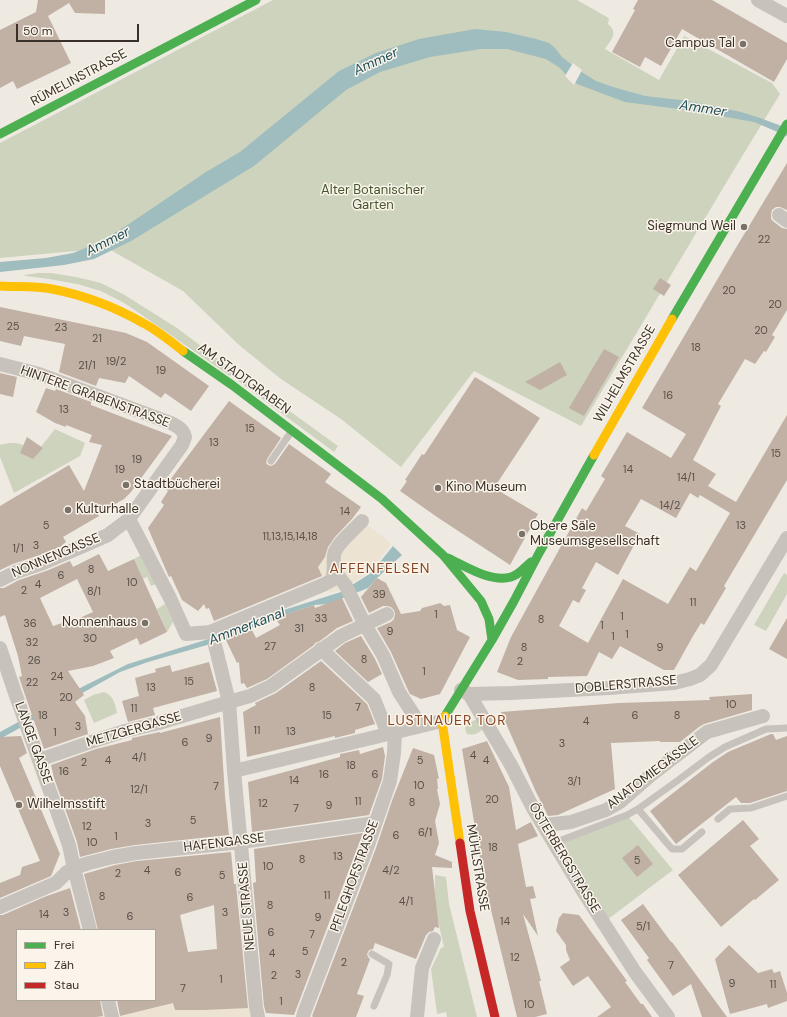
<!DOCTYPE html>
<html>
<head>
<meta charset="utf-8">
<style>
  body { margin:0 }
  #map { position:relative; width:787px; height:1017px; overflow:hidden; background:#eeeae2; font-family:"DM Sans",sans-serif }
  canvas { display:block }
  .legend { position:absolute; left:16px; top:929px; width:140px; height:72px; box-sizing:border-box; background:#faf4ea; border:1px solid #aca69d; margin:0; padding:5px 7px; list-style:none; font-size:12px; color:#383029 }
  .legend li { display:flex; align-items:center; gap:8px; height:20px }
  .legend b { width:20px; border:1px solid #aca69d }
  .scale { position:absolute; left:16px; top:24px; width:123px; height:18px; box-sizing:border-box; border:2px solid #383029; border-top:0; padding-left:5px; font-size:12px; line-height:14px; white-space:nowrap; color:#383029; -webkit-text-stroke:3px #faf4ea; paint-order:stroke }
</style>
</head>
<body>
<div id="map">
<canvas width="787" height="1017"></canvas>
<ul class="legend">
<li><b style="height:5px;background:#4caf50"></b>Frei</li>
<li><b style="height:5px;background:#ffc107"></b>Zäh</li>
<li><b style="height:5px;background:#c62828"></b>Stau</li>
</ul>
<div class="scale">50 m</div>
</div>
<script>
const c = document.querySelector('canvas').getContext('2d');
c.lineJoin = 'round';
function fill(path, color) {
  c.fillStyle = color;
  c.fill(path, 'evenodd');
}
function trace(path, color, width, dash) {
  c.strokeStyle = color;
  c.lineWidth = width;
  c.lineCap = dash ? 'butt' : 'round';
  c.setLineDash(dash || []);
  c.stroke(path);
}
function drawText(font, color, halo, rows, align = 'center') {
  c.font = font + ' "DM Sans",sans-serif';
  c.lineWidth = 3;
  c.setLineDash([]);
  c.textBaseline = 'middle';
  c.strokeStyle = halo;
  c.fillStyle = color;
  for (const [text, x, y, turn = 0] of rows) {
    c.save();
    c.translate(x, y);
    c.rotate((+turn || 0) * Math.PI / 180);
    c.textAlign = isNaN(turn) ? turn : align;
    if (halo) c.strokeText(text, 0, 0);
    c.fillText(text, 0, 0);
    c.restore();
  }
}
const green = new Path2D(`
  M273,0H577L607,17L609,19L608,24C619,33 611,40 605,49L659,80L684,36L772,83L780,94L729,178L581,426L474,371L401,467L341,419L281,379L239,345L183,291L107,248L0,258V143Z
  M39,273H51L76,277L101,283L123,294L177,328L234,371L230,376L126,304L101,291L77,284L49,279L26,276L24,275Z
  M241,376L338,446L334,452L238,381Z
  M55,429L85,443L80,456L14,493L0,457V445C16,441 23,443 36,453Z
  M141,555L156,584L151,586L147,577L143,579L134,559Z
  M784,573L787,575V594L766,631L754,625Z
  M165,604L173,622L167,632L157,609Z
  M104,692C114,696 115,704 117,713L94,723L84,700L93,695Z
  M477,719L484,727C480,733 474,736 467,734C462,724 469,723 477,719Z
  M627,815L673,870L603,923L554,843Z
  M435,875L446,877L449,904L477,1017H447L446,1012L437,1014L431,969L441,948L444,947C438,923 434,899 435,875Z`);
const plaza = new Path2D(`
  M352,520L362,521L383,537L391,544L370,572L340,590L330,593L318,567Z
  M173,1003L175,1010H209L256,1007L258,1017H96L105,1015L120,1016Z`);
const water = new Path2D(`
  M475,29L506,32L536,39L549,43L555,48L562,57L567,61L580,71L596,81L613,87L645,96L689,101L741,112L760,118L787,128V136L754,122L686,110L625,102L577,84L567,76L560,68L546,59L507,49H481L430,57L380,72L346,90L254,166L131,241L94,259L64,265L0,272V262L46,258L73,253L100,242L126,226L206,172L240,152L339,71L376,53L419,39Z
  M393,546L402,555L377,578L368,588L328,604L314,605L299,610L242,632L207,645L148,662L120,672L0,739V732L84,686L128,664L231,632L271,614L341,592L371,573Z`);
const pier = new Path2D(`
  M573,63L582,70L574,85L565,76Z`);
const building = new Path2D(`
  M38,0H105V14L75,13L69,3L48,16L71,63L17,89L13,81L0,88V30L36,12Z
  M638,0H712L787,43V59L774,82L682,29L661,66L645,57L640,67L612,52L635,10L633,9Z
  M787,163V210L780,207H776L772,210L771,214V219L774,222L782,228L787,229V310L772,335L775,337L766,352L764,351L755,364L745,359L718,404L721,406L693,460L716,474L708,486L736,502L787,415V480L724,586L726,588L704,625L701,623L693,636L674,670H664L620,646L612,659L599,652L587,676L548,677V679L518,680L497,672L511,637L582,508L586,511L605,479L601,476L627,432L671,458L686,434L642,408L734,251ZM690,493L698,498L700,495L730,513L696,571L690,567L668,604L623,579L588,643L559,626L573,600L579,603L586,590L582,588L596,562L618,575L640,534L625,526L641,499L676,518Z
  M660,278L671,285L664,296L653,289Z
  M0,307L126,333L147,342L209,386L191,411L165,393L161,398L129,376L125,383L99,378L96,386L59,372L65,344L24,336L21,346L0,341Z
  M604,349L619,357L584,416L569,408Z
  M560,362L567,375L540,390L525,382Z
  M0,373L17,377L13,397L0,394Z
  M475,377L485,383L540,418L494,488L538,514L510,565L437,517L400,491L407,481L405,480L422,454L424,455Z
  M46,388L55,391L56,389L91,402V405L172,436L131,492L124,499L98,514L99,516L63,537L66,542L62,545V546L40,555L13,564L0,570V506L69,465L84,491L102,445L89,442L92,435L66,425V427L55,423L36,412Z
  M229,401L281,438L267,459L266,463L268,465L271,466L275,464L289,444L331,474L325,482L361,507L352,519L335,537L328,547L325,557L318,567L322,576L214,621L209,608L206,609L204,604L198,611L182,600L171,576L169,577L148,528L164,505L161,502L168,491L164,488Z
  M27,437L43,448L33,459L20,453Z
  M99,554L108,571L134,559L143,579L167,632L140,645L137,638L110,651L114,658L93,666L68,671L84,695L75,702L85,716L88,734L44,749L25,695L19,677L22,676L18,656L5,615L0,617V588H4L19,580L46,571L70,561L73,567ZM77,579L93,612L66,624L65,622L53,626L40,598Z
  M377,578L386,583L401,614L420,611L422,608L437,604L440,603L444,606L450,605L457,630L470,637L440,694L421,699L410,694L407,688L391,652L377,628L391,622L394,619L395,614L394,610L391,607L387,606H383L369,613L361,597Z
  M342,598L353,621L337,628L320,641L315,643L314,645L267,679L247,688L244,683L241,684L239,662L237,663L224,636L250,626L256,638L280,625L275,618L314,605L315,608Z
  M787,618V659L769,649Z
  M361,636L375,659L382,674L368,682L335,651L345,643Z
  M321,661L367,704L375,724L355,730V733L335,738V736L247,757L243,712L256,705L255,703L276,693Z
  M209,662L217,691L153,708L155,715L128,722L122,701L139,696L135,678L156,672L155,669L170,665L172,672Z
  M752,694V710L704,724L699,727L680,742H660V741L611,743L615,789L558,815L548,816L536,792L501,712L619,703L710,700L709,697Z
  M220,717L225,796L229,835L135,845L111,849L80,857L77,842L54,778L51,765L96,749L132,740V738L160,732V733Z
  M771,734H773L776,740L787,736V791L750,803H741L736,797L676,844L650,811L713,762L728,752Z
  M21,736L27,753L19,758L60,854L51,876L0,898V883L20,875L22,867L40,861L0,766V737Z
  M487,741L509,787L516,830L531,822L538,836L518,844L526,887L533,886L536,898L530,899L538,936L523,914L539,973L541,981H539L547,1014L535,1017H517L491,910L482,870L462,749Z
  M383,747L385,756L382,779L369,815L252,832L248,782L340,757V754L359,750L360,754Z
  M413,748L434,755L439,779L437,778L438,789H437L440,804L435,821L439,843L435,855L452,862V868L432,867L439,928L435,927L433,931L429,932L426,935L416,959L375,943L373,949L369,950L367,954L368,957L370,959L357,994L364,996L356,1017H313L312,1016L376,848L393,798Z
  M743,820L759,839L750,846L779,880L755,900L754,899L721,927L678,875Z
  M363,833L294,1015L266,1013L264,1006L253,883L256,882L254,849Z
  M638,845L653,864L637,877L622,858Z
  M231,852L234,884H236L248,1008L205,1010H175L173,1003L120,1016L117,1000H155V930H98L84,874L115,865L137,861ZM214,905L217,949L188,952L180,915Z
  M70,888L81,930H17V1000H100L103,1016L96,1017H0V915H3L44,897Z
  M643,904L671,942H672L727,1017H702L691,984L673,996L647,960L649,958L621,920Z
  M563,913L579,915L627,981L625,982L641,1004H643L652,1017H597L611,1007L588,976L573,986L560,967L570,960L566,950V945L556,931L559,918Z
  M729,945L758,973L772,969L774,973L780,971L787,993V1001L768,1008L767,1004L730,1014L715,959Z`);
const lane = new Path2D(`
  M271,461L291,432
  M718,819L730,809L751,808L787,796
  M702,832L682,849H672L638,809L677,781L709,757L725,747L766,729L787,728
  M554,843L627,815L638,809
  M372,954L389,964L387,975L374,1006`);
const street = new Path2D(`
  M758,0L787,16
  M779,215L787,221
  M0,364L39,374L171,423C178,427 183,429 185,437L182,445L129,519L113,531L108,535L83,546L43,563L16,572L0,580
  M129,519L170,598L186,634L210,632L325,584L332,580C335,571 333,565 334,555C335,545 355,529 362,521
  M334,574L339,577L346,586L365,625L383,655L399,692L421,726
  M215,645L229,702L250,696L271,686L341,636L387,614
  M0,648L14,690L69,845L74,868L90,930
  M321,649L374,699L388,734
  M461,690L469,694L511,693L609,688L674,683L690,679L700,675L711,665L787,538
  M469,694L511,765L534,810L581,888L635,972L668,1017
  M39,760L88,743L125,731L159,723L229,702L234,771
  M543,825H545L571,822L606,810L620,802L651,775L707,732L763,716
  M0,907L56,883L67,872L74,868L89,863L113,857L136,853L241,842L375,823
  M108,1000L112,1017
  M258,1017L256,1007L234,771L442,721
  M303,1017L304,1013L368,845L390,781L394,753L395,732
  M417,1017L422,968L434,939`);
const fast = new Path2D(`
  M0,134L256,0
  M672,319L787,124
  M183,351L232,385L382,499L443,555L481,601L489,619L492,640
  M448,558C465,566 491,583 511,577C519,575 525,567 531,562
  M445,716L492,640L514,601L538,555L594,455`);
const slow = new Path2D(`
  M0,286C17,287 35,286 52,289C83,295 115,307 143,323C157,330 170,341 183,351
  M594,455L672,319
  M445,716L442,721L460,843`);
const jam = new Path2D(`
  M460,843L470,911L495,1017`);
const markers = [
  [743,44,4,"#78716a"],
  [744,227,4,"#78716a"],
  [126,485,4,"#78716a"],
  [438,488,4,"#78716a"],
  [68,510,4,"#78716a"],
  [522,534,4,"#78716a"],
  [145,623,4,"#78716a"],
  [19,805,4,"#78716a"]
];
const numberNames = [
  ["22",764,240],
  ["20",729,291],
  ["20",775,305],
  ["25",13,327],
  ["23",61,328],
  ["20",761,331],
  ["21",97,339],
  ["18",696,348],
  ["19/2",116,362],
  ["21/1",87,366],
  ["19",161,371],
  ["16",668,396],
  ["13",64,410],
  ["15",250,429],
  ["13",214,443],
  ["15",776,454],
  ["19",137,460],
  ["19",120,470],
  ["14",628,470],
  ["14/1",686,478],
  ["14/2",670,506],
  ["14",345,512],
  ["5",46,526],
  ["13",741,526],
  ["11,13,15,14,18",290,537],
  ["3",36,546],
  ["1/1",18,549],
  ["8",91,570],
  ["6",61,576],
  ["10",132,583],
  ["4",38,585],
  ["2",24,591],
  ["8/1",94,592],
  ["39",379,595],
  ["11",693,603],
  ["1",436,615],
  ["1",622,617],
  ["33",321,619],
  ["8",541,620],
  ["36",30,624],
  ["1",602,626],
  ["31",299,629],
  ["9",390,632],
  ["1",627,635],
  ["1",613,637],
  ["30",90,639],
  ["32",32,643],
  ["27",270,647],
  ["8",524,648],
  ["9",660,648],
  ["8",364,660],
  ["26",34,661],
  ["2",520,662],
  ["1",424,672],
  ["24",57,677],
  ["15",189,682],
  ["22",32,683],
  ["13",151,688],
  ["8",312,688],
  ["20",66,698],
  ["10",731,705],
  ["7",358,708],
  ["11",134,709],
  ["18",43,716],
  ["15",327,716],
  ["6",635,716],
  ["8",677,716],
  ["4",586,722],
  ["3",78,727],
  ["11",257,731],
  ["13",291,732],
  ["1",55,733],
  ["9",209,739],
  ["6",185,743],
  ["3",562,744],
  ["4",473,756],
  ["4/1",139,758],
  ["4",108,761],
  ["5",420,761],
  ["4",486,761],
  ["2",84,763],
  ["18",351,766],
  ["16",64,772],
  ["16",324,775],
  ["6",375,775],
  ["14",294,781],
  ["3/1",574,782],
  ["10",419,786],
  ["7",216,787],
  ["12/1",139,790],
  ["20",492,800],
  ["11",358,802],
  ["8",412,803],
  ["12",263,804],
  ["9",329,806],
  ["7",296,809],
  ["5",193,821],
  ["3",148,824],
  ["12",87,827],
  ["6/1",425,833],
  ["6",396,836],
  ["1",116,837],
  ["10",92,843],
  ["18",493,848],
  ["13",338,857],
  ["8",302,860],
  ["5",637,861],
  ["10",268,867],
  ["4",147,871],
  ["4/2",391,871],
  ["6",178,873],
  ["2",118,874],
  ["5",222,876],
  ["11",327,896],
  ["8",102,897],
  ["6",190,898],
  ["4/1",406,902],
  ["8",270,906],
  ["3",66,913],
  ["3",225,913],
  ["14",44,915],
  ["6",130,917],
  ["9",318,918],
  ["14",505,922],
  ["5/1",643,927],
  ["6",271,933],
  ["7",312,935],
  ["5",305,952],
  ["4",272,954],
  ["12",515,958],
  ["2",344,963],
  ["7",671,966],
  ["3",298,975],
  ["2",274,976],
  ["1",221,980],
  ["9",732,984],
  ["11",773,985],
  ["7",183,989],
  ["1",281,1002],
  ["10",529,1005]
];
const poiNames = [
  ["Campus Tal",735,44,"right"],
  ["Siegmund Weil",736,227,"right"],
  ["Stadtbücherei",134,485],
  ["Kino Museum",446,488],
  ["Kulturhalle",76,510],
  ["Obere Säle",530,527],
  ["Museumsgesellschaft",530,542],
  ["Nonnenhaus",137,623,"right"],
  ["Wilhelmsstift",27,805]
];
const streetNames = [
  ["RÜMELINSTRASSE",79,78,-28],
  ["WILHELMSTRASSE",625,374,-60],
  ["AM STADTGRABEN",244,379,36],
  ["HINTERE GRABENSTRASSE",95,397,20],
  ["NONNENGASSE",56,556,-23],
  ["DOBLERSTRASSE",626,685,-5],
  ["METZGERGASSE",134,730,-16],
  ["LANGE GASSE",33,743,70],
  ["ANATOMIEGÄSSLE",653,773,-37],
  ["HAFENGASSE",224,843,-7],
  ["ÖSTERBERGSTRASSE",564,858,59],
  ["MÜHLSTRASSE",477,868,81],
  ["PFLEGHOFSTRASSE",355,876,-70],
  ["NEUE STRASSE",247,906,-95]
];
const parkNames = [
  ["Alter Botanischer",373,191],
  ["Garten",373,206]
];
const waterNames = [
  ["Ammer",376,62,-25],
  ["Ammer",703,109,9],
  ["Ammer",108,242,-27],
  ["Ammerkanal",247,627,-21]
];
const neighbourhoodNames = [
  ["AFFENFELSEN",380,569],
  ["LUSTNAUER TOR",447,721]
];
fill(green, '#cdd3bd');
fill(plaza, '#ece3d2');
fill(water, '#9fbcbe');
fill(pier, '#eeeae2');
fill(building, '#c1b0a4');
trace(lane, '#c7c2bb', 7);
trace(street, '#c7c2bb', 14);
trace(fast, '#4caf50', 9);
trace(slow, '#ffc107', 9);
trace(jam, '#c62828', 9);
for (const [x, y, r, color] of markers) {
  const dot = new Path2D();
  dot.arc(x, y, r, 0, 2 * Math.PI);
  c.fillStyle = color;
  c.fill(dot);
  trace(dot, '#faf4ea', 1.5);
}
drawText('11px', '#5a5048', null, numberNames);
drawText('13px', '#383029', '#faf4ea', poiNames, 'left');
drawText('13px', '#383029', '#faf4ea', streetNames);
drawText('13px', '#43562d', '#faf4ea', parkNames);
drawText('italic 14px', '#1f4f59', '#faf4ea', waterNames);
c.letterSpacing = '1px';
drawText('14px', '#864623', '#faf4ea', neighbourhoodNames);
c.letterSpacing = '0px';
</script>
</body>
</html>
